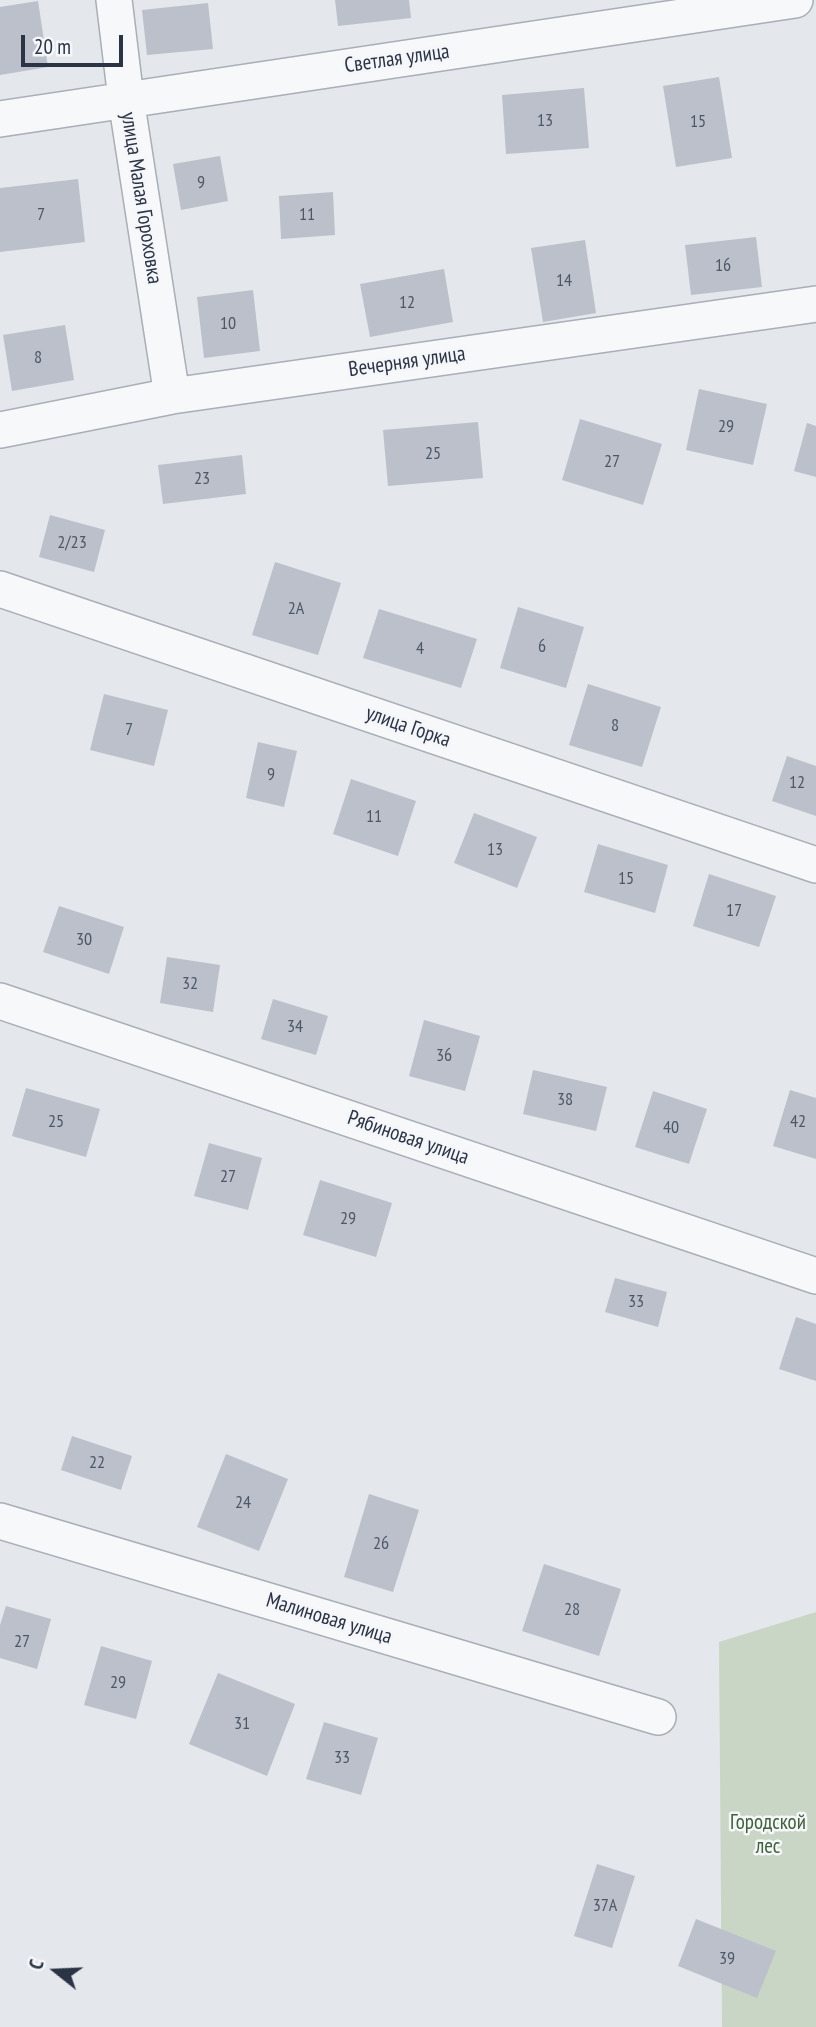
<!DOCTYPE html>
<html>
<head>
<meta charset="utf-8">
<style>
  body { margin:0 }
  #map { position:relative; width:816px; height:2027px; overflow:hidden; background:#e4e7ec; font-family:"PT Sans Narrow",sans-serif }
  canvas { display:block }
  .north { position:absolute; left:21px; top:1936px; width:70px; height:70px; -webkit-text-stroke:5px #f4f6f9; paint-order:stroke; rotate:288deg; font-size:19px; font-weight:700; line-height:28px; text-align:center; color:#2b3445 }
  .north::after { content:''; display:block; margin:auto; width:24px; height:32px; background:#2b3445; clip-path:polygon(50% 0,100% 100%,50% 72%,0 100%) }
  .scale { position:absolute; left:21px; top:35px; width:102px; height:32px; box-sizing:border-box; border:4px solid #2b3445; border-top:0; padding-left:9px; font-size:21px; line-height:24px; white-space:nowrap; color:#2b3445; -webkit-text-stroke:5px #f4f6f9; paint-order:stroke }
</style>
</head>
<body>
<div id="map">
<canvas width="816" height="2027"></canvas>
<div class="north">С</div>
<div class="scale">20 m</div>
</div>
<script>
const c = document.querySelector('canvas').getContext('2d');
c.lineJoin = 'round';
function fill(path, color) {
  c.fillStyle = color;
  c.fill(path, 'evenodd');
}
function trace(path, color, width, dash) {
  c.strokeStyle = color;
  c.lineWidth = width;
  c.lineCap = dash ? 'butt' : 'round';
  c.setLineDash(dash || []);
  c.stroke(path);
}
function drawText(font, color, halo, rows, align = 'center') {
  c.font = font + ' "PT Sans Narrow",sans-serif';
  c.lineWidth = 5;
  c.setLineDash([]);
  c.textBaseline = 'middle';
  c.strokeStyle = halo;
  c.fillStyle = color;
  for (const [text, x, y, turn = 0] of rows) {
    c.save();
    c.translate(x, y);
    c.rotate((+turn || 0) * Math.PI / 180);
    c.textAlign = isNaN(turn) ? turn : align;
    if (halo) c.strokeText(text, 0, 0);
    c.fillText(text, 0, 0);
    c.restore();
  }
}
const green = new Path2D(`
  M816,1612V2027H722L719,1642Z`);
const building = new Path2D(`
  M335,0H409L411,18L338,26Z
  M38,1L48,67L0,75V7Z
  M208,3L213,49L147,55L142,10Z
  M719,77L732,158L676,167L663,86Z
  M584,88L589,148L506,154L502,95Z
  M220,156L228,201L181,210L173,164Z
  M78,179L85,242L0,252V188Z
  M333,192L335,235L281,239L279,196Z
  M756,237L762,287L691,295L685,245Z
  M585,240L596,313L543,322L531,248Z
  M444,269L453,322L370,337L360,284Z
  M253,290L260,351L204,358L197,297Z
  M65,325L74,380L12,391L3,335Z
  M699,389L767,404L753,465L686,450Z
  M580,419L662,444L643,505L562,480Z
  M478,422L483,478L388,486L383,430Z
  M807,423L816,426V477L794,471Z
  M242,455L246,494L163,504L158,465Z
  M50,515L105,530L94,572L39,557Z
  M275,562L341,583L318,655L252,635Z
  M518,607L584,627L566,688L500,668Z
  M379,609L477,639L461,688L363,658Z
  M588,684L661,707L642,767L569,745Z
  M104,694L168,710L154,766L90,750Z
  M258,742L297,751L284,807L246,798Z
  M787,756L816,766V816L772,801Z
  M351,779L416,801L398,856L333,834Z
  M474,813L537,837L517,888L454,863Z
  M598,844L668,865L655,913L584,892Z
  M709,874L776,896L759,947L693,926Z
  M59,906L124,927L109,974L43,952Z
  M167,957L220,965L213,1012L160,1003Z
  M273,999L328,1016L316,1055L261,1039Z
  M424,1020L480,1036L465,1091L409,1076Z
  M533,1070L607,1087L596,1131L523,1114Z
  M26,1088L100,1109L86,1157L12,1136Z
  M790,1090L816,1098V1159L773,1146Z
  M653,1091L707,1109L689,1164L635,1147Z
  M209,1143L262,1158L248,1210L194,1196Z
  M320,1180L392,1203L376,1257L303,1235Z
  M615,1278L667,1292L658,1327L605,1312Z
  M796,1317L816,1324V1381L779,1369Z
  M72,1436L132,1456L121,1490L61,1470Z
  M226,1454L288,1479L259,1551L197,1527Z
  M369,1494L419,1510L393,1592L344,1577Z
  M544,1564L621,1589L599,1656L522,1631Z
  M6,1606L51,1619L37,1669L0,1658V1625Z
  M101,1646L152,1661L136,1719L84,1705Z
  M218,1673L295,1704L267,1776L189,1744Z
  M324,1722L378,1738L361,1795L306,1779Z
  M597,1864L635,1876L612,1948L574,1936Z
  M696,1919L776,1951L757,1998L678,1966Z`);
const minor = new Path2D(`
  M114,0L126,99L172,396
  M0,119L795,0
  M0,430L172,396L816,304
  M0,589L816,865
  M0,1001L816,1276
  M0,1521L658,1717`);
const numberNames = [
  ["13",545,121],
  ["15",698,122],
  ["9",201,183],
  ["7",41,215],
  ["11",307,215],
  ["16",723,266],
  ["14",564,281],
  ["12",407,303],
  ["10",228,324],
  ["8",38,358],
  ["29",726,427],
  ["25",433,454],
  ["27",612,462],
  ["23",202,479],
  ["2/23",72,543],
  ["2А",296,609],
  ["6",542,647],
  ["4",420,649],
  ["8",615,726],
  ["7",129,730],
  ["9",271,775],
  ["12",797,783],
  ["11",374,817],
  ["13",495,850],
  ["15",626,879],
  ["17",734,911],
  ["30",84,940],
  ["32",190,984],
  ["34",295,1027],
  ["36",444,1056],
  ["38",565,1100],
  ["25",56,1122],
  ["42",798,1122],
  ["40",671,1128],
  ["27",228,1177],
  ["29",348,1219],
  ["33",636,1302],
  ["22",97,1463],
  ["24",243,1503],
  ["26",381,1544],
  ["28",572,1610],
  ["27",22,1642],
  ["29",118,1683],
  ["31",242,1724],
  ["33",342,1758],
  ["37А",605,1906],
  ["39",727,1959]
];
const streetNames = [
  ["Светлая улица",397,59,-8],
  ["улица Малая Гороховка",141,198,81],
  ["Вечерняя улица",407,362,-8],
  ["улица Горка",408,727,19],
  ["Рябиновая улица",408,1138,19],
  ["Малиновая улица",329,1619,17]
];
const parkNames = [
  ["Городской",768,1823],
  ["лес",768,1847]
];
fill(green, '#c9d6c5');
fill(building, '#bbc0ca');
trace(minor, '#a9aeb7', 38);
trace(minor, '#f7f8fa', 35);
drawText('18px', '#4f5766', null, numberNames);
drawText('21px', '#2b3445', '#f4f6f9', streetNames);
drawText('21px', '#3f6138', '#f4f6f9', parkNames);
</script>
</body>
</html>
